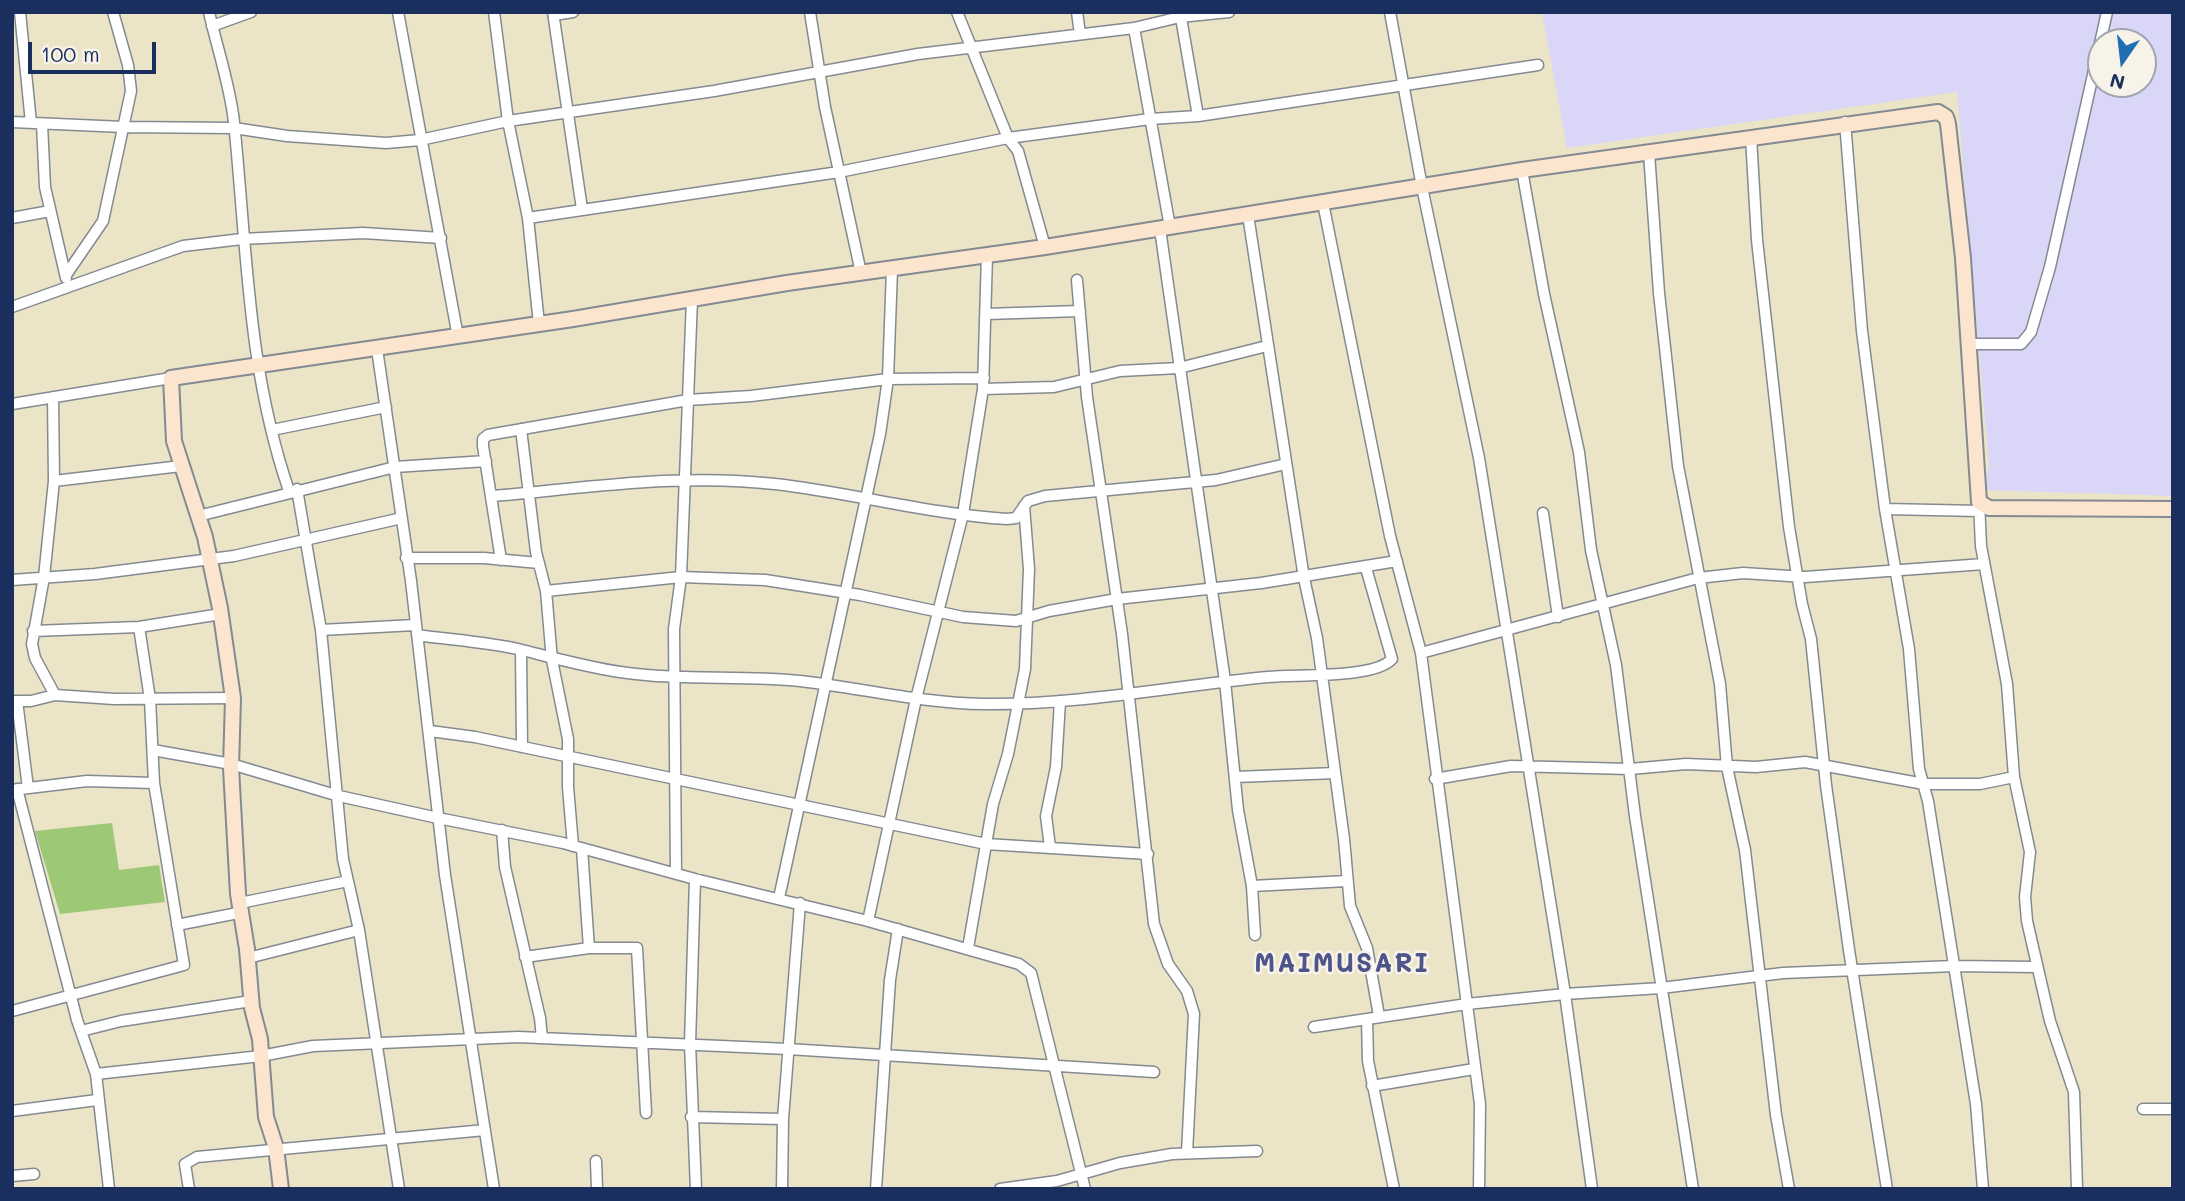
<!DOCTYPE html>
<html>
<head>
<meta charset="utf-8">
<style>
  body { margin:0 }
  #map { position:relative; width:2185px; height:1201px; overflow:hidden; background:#ebe4c6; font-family:Mali,sans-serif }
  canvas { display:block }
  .frame { position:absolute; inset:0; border:14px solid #1b2f5e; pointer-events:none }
  .north { position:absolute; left:2087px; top:28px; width:70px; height:70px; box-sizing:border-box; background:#f7f3e8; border:2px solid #9fa5b1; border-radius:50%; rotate:194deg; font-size:19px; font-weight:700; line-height:28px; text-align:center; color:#1b2f5e }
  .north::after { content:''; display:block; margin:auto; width:24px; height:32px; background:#1f6fb2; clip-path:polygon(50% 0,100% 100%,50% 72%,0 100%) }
  .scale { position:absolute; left:28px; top:42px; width:128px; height:32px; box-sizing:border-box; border:4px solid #1b2f5e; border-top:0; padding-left:9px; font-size:21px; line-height:24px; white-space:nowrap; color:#1b2f5e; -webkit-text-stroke:5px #f7f3e8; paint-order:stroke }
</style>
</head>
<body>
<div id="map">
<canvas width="2185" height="1201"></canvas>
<div class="frame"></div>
<div class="north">N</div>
<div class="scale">100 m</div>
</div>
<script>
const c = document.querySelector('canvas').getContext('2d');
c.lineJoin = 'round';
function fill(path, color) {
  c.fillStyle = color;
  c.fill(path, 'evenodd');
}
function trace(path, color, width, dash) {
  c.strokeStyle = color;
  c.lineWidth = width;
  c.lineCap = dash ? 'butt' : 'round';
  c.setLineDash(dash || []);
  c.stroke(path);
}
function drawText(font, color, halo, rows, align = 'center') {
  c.font = font + ' Mali,sans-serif';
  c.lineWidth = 5;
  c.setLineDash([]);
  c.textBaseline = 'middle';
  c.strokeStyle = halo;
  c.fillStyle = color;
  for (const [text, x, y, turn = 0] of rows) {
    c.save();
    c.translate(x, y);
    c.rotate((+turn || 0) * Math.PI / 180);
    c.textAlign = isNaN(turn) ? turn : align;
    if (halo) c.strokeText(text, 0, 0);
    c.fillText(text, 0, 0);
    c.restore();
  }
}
const built = new Path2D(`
  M1542,12H2173V496L1983,490L1989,466L1957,92L1567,148ZM2101,42H2143V84H2101Z`);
const green = new Path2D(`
  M112,823L119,870L159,865L165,902L60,914L35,831Z`);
const street = new Path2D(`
  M20,12L31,123
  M209,12C217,48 230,85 234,122C247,249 247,368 289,491
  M398,12L458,337
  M494,12L508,121L528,218L539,324
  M553,12L582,209
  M810,12L825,107L861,273
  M957,12L1008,138L1018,151L1045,247
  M1077,12L1080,34
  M1180,12L1198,116L1538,65
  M1390,12L1422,187L1479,458L1565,994L1592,1189
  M554,15L573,12
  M212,26L251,12
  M1134,28L1170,227
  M12,122L123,127L234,128L287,136L386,143L420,140L508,121L714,91L918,54L1134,28L1180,17L1229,12
  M1845,122L1862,331L1885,509L1909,649L1919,769L1928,801L1976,1104L1983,1189
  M42,124L45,187L66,278
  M1751,137L1757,240L1789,527L1802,604L1811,639L1826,785L1849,950L1887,1189
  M1649,153L1659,293L1678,466L1720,684L1727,767L1745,850L1776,1115L1789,1189
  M1522,170L1544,294L1579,452L1591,550L1616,665L1635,816L1693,1189
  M1323,203L1390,536L1421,653L1480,1104L1479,1189
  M1248,215L1304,578L1317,638L1344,839L1350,906L1367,948L1379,1016
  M12,218L50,211
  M528,218L839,172L1008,138L1150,119L1198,116
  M1160,229L1225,681L1238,810L1252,886L1255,935
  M66,275L103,221L131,91L128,65L113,12
  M1077,280L1087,397L1122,634L1154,924L1168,964L1187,991L1194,1014L1187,1153
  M12,307L183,246L242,239L363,233L441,238
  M986,314L1080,311
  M1970,344H2021L2031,332L2050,267L2107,12
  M377,349L411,581L445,875L494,1189
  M983,389L1054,387L1120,371L1179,368L1267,346
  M53,397L54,481L44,577L32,644L35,658L55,695
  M12,404L171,378
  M521,429L536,552L546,591L552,660L568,739V787L573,846
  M272,430L386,407
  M54,481L181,466
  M297,489L321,630L343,859L359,930L399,1189
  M493,496C587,488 680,473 775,484C853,493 929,514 1007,519L1016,518L1028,501L1045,496L1216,480L1286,464
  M1979,502L1981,546L2007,684L2014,777L2030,852L2025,897L2027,921L2050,1021L2074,1092L2077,1189
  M1885,509L1980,511
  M1543,513L1558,617
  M198,516L395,467L486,461
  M406,558H484L539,563
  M501,560L483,446V439L488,435L688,400L751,396L888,379L984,378
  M12,580L95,574L234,556L402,518
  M546,591L681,577L765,580L860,595L963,617L1016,621L1049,611L1117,599L1261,583L1397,561
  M321,630L415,625
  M33,631L139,627L221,614
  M417,635C452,640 488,642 522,650C554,658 587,667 620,672C680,681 740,675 800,681C861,688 921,703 984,704C1079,705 1173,686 1268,677C1296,674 1374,679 1392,659L1366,568
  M521,650L522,747
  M1421,653L1698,578L1743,573L1805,577L1984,564
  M12,701H31L55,695L114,699L233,698
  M17,701L28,788
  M430,731L475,737L986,844L1148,854
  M153,750L231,764L339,796L438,818L563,843L695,879L868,921L1019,964L1031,973L1085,1189
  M1236,777L1335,773
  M1435,779L1511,766L1630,769L1686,764L1756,767L1805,762L1924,784H1980L2014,777
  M17,789L77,1020L96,1074L109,1189
  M12,790L87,781L154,783
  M502,830L505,867L540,1018L542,1038
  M1050,847L1046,816L1056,767L1060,701
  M582,849L589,948
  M676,874L674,629L681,577L692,299
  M695,879L690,1044L696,1189
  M1252,886L1347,881
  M779,898L880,434L888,379L892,269
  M240,903L348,881
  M868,921L916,699L963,514L983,389L987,255
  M177,925L243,912
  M968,948L993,804L1008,754L1025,669L1029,569L1024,506
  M525,957L589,948H637L646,1113
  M248,958L359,930
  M12,1011L184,965L154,783L150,699L139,627
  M1367,1019L1368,1061L1394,1189
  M1314,1027L1467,1004L1565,994L1661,988L1783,973L1954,966L2036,967
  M81,1031L121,1021L251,1001
  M96,1074L261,1056L313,1046L518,1037L788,1049L1154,1072
  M1372,1086L1474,1069
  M2143,1109H2173
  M12,1111L97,1100
  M691,1117L783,1119
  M596,1161L597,1189
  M12,1176L34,1174
  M189,1189L185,1164L197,1157L485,1130
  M782,1189L783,1119L800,903
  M876,1189L890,980L898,929
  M1000,1189L1057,1181L1120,1163L1172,1154L1257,1151`);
const secondary = new Path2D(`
  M281,1189L276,1148L266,1117L260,1039L252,1008L247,949L238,894L231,768L233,698L220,608L205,537L174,441L171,378L573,319L787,283L1045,247L1522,170L1938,112L1946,117L1948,124L1963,258L1979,502L1989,508L2173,509`);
const districtNames = [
  ["MAIMUSARI",1342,964]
];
fill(built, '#dad6f7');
fill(green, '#9dc977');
trace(street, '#838a92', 13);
trace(secondary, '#838a92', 18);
trace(street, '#fff', 10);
trace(secondary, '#fbe5cf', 14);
c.letterSpacing = '2px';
drawText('bold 26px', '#4f548a', '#f7f3e8', districtNames);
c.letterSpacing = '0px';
</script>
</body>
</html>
